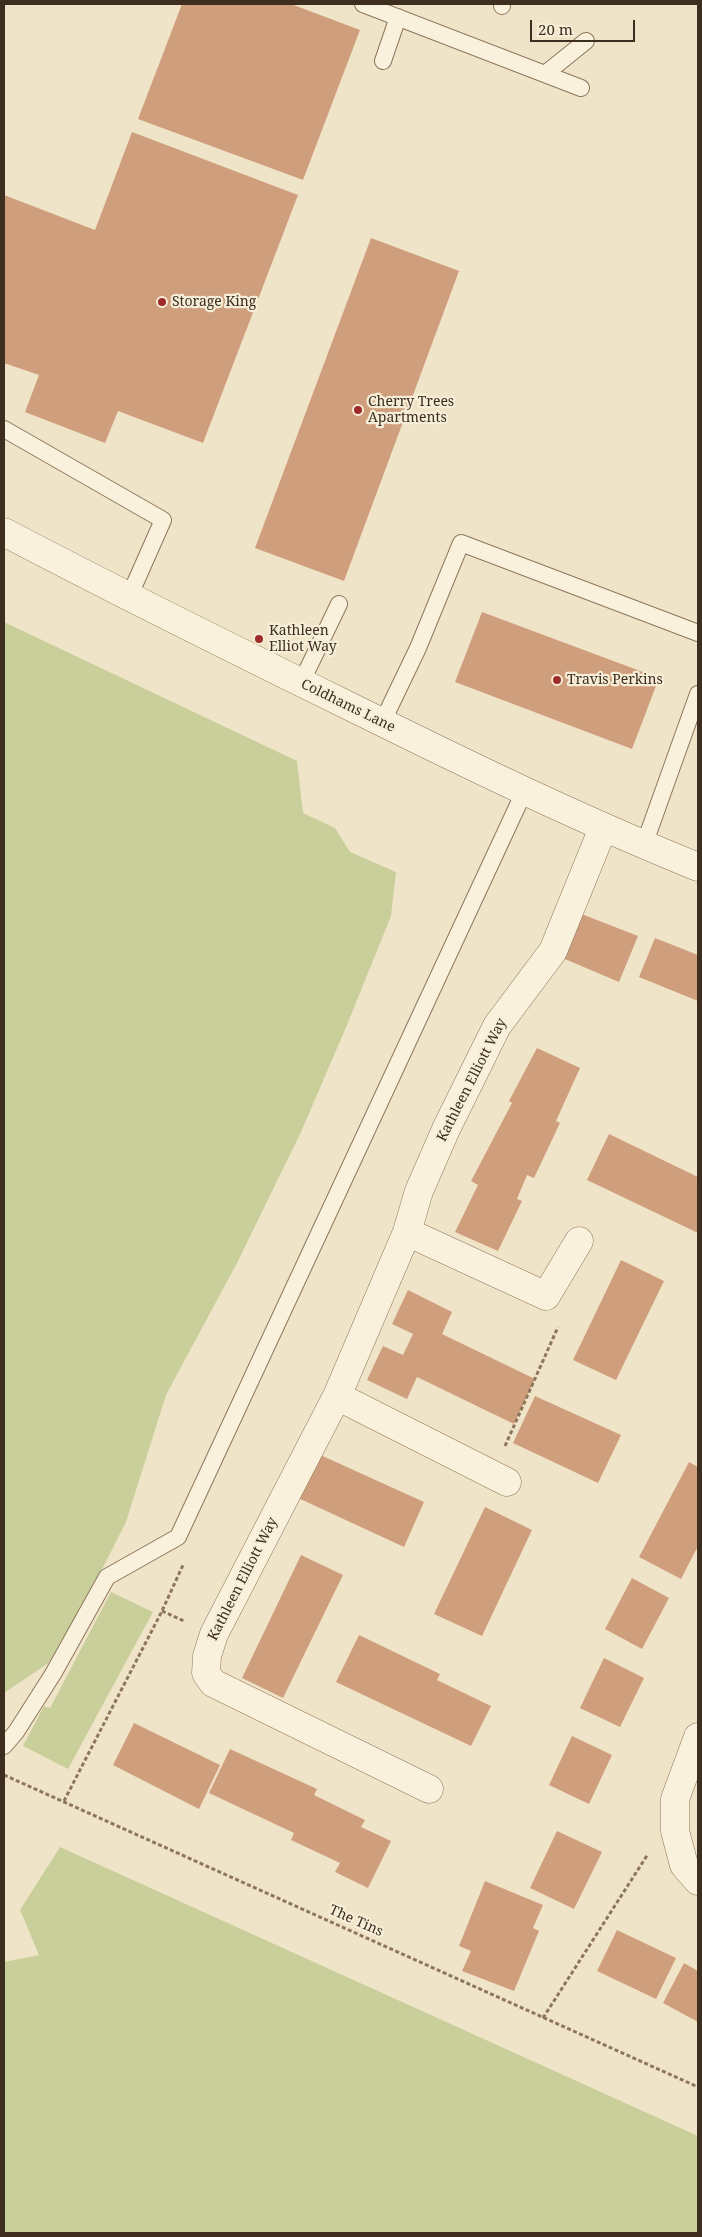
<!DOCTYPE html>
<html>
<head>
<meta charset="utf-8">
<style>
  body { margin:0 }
  #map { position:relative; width:702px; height:2237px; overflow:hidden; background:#f0e4c8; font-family:"Noto Serif",serif }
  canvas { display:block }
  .frame { position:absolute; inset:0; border:5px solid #3d2e20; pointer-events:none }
  .scale { position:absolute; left:530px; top:20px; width:105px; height:22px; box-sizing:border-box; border:2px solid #3d2e20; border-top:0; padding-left:6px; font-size:15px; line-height:18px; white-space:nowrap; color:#3d2e20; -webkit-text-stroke:4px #f7eed8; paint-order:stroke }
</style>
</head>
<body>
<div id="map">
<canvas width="702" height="2237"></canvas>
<div class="frame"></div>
<div class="scale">20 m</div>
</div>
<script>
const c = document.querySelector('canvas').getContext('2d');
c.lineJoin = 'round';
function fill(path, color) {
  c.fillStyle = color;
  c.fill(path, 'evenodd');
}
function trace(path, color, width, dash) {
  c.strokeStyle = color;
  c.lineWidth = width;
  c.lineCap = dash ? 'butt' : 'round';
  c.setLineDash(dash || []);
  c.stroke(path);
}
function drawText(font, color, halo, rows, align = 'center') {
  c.font = font + ' "Noto Serif",serif';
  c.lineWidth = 4.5;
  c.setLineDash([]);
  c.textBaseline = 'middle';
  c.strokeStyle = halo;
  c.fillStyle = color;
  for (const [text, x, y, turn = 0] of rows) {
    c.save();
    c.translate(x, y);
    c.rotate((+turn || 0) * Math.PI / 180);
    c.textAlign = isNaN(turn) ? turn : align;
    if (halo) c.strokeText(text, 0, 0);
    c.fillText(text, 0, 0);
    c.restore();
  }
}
const green = new Path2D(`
  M4,622L297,761L303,813L335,828L350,852L396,872L391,916L347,1025L301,1132L237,1263L166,1395L126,1522L62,1648L47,1664L4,1693Z
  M111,1592L153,1612L68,1769L23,1746L44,1706L50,1708Z
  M60,1847L698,2136V2233H4V1962L39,1955L20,1910Z`);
const building = new Path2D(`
  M182,4H291L360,30L303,180L138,119Z
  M132,132L298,195L203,443L118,411L105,443L25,412L39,375L4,363V195L95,230Z
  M371,238L459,271L344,581L255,548Z
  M482,612L659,678L632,749L455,682Z
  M579,913L638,936L619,982L560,957Z
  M655,938L698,955V1001L639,977Z
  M537,1048L580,1068L556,1121L560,1123L534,1178L527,1175L517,1199L522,1201L498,1251L455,1232L478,1185L471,1181L512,1103L509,1101Z
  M609,1134L698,1177V1233L587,1180Z
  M621,1260L664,1281L616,1380L573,1360Z
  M408,1290L452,1312L442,1334L535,1379L514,1424L417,1377L407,1399L367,1380L383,1346L403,1355L413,1334L392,1324Z
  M535,1396L621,1435L598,1483L513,1443Z
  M316,1453L424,1502L404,1547L296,1497Z
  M689,1462L698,1467V1546L681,1579L639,1557Z
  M485,1507L532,1530L482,1636L434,1614Z
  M301,1555L343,1575L283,1698L242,1678Z
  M632,1578L669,1598L642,1649L605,1629Z
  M359,1635L440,1674L437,1680L491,1706L471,1746L336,1682Z
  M604,1658L644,1678L620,1727L580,1708Z
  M134,1723L220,1765L199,1809L113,1765Z
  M572,1736L612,1755L589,1804L549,1785Z
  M230,1749L317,1789L314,1795L365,1820L361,1827L391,1841L368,1888L335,1872L340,1863L291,1840L294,1833L209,1793Z
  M557,1831L602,1852L574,1909L530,1888Z
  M485,1881L543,1905L533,1928L539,1931L514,1991L462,1971L471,1951L459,1946Z
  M617,1930L676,1958L656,1999L597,1971Z
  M684,1963L698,1971V2022L663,2003Z`);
const path = new Path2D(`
  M505,1446L558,1327
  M162,1611L184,1621
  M4,1775L698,2087
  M64,1801L162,1611L183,1565
  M543,2018L648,1854`);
const service = new Path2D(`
  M363,4L581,88
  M502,6V4
  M383,61L398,17
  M545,74L586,41
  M4,429L163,520L129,597
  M301,683L339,604
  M382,723L418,648L461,543L698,633
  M644,845L698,694
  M4,1746L16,1732L53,1674L107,1577L178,1537L524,792`);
const minor = new Path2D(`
  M407,1232L546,1296L579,1241
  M337,1396L507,1482
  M698,1737L675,1799V1831L684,1865L698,1881
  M429,1789L213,1683L206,1673L207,1656L214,1634L337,1396L407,1232L419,1191L447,1127L497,1026L553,951L603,828`);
const tertiary = new Path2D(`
  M4,532C116,591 229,647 343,703C460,761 577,818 698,867`);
const markers = [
  [162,302,5,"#9e2a2b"],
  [358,410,5,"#9e2a2b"],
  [259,639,5,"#9e2a2b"],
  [557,680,5,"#9e2a2b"]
];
const poiNames = [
  ["Storage King",172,302],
  ["Cherry Trees",368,402],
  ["Apartments",368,418],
  ["Kathleen",269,631],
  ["Elliot Way",269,647],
  ["Travis Perkins",567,680]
];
const streetNames = [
  ["Coldhams Lane",348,706,26],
  ["Kathleen Elliott Way",472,1080,-63],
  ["Kathleen Elliott Way",243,1579,-63],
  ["The Tins",356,1921,24]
];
fill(green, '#c9cf9b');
fill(building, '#cf9f7d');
trace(service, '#8d765c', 18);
trace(minor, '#8d765c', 29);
trace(tertiary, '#8d765c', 29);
trace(path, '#8d765c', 3, [4, 2.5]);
trace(service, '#faf1dc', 16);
trace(minor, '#faf1dc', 28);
trace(tertiary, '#faf1dc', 28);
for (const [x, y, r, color] of markers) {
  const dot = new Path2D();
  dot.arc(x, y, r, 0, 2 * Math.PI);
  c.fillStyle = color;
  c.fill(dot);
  trace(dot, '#f7eed8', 2);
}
drawText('14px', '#3d2e20', '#f7eed8', poiNames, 'left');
drawText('14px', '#3d2e20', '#f7eed8', streetNames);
</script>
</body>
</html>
